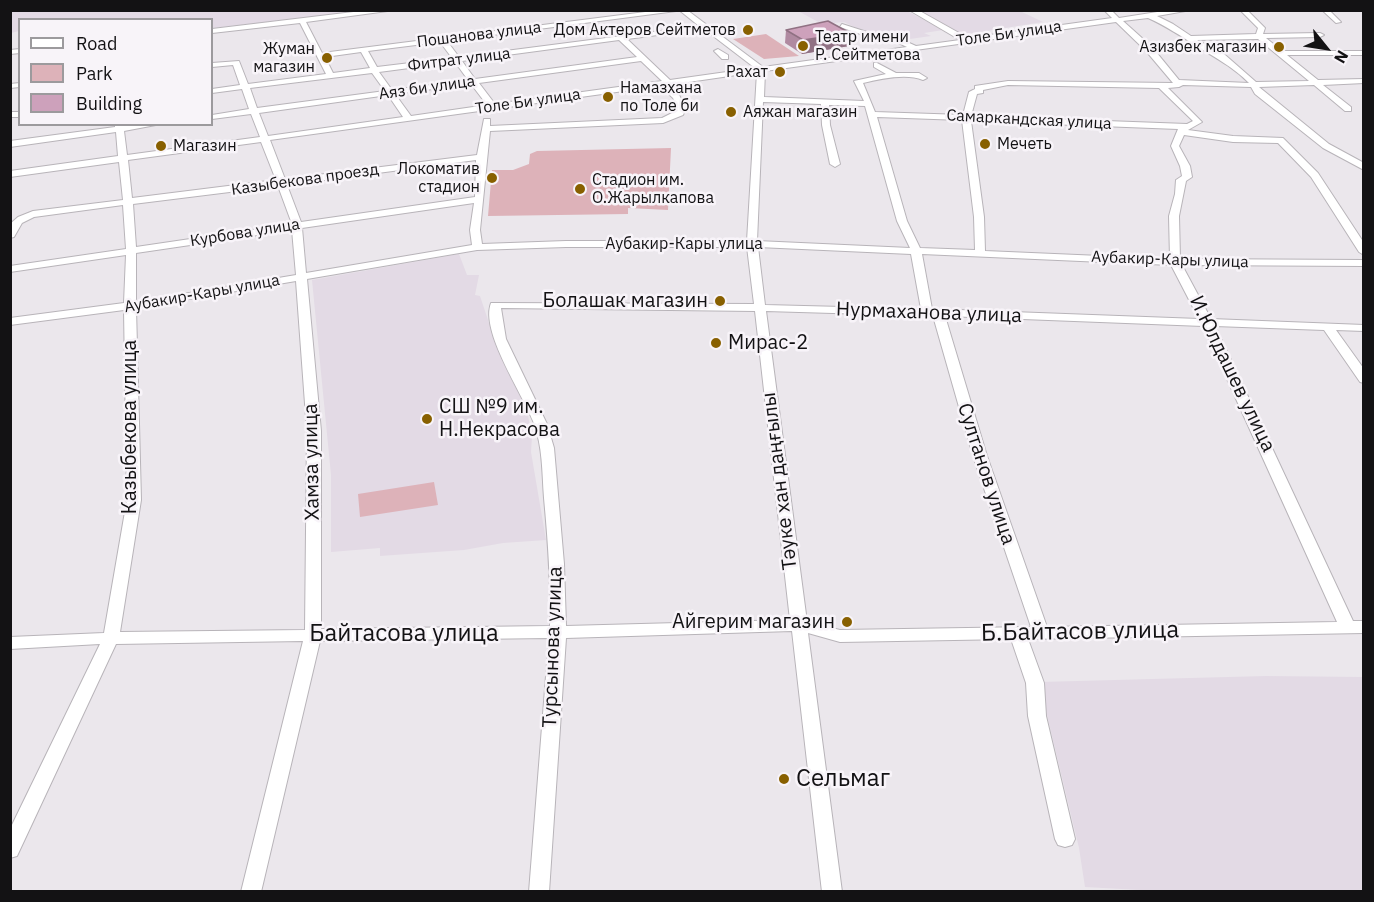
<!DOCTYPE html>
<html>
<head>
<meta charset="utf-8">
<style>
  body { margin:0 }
  #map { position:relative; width:1374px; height:902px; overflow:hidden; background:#ebe7ec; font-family:"IBM Plex Sans",sans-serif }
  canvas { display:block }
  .frame { position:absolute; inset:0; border:12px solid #131214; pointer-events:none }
  .legend { position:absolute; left:18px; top:18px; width:195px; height:108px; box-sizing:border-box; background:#f8f4f9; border:2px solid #9c9a9d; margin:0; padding:8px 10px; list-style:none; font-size:18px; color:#131214 }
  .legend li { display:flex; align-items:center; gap:12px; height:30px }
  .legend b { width:30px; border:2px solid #9c9a9d }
  .north { position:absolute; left:1296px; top:18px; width:60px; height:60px; -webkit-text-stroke:4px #f8f4f9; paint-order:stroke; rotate:120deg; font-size:16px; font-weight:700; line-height:24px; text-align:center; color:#131214 }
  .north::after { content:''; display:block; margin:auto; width:21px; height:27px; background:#131214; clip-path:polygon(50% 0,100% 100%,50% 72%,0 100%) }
</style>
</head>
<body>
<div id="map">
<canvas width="1374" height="902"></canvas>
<div class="frame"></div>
<ul class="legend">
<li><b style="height:8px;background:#fff"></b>Road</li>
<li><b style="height:16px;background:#ddb2b9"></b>Park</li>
<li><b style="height:16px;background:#cda1bb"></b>Building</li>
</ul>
<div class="north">N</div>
</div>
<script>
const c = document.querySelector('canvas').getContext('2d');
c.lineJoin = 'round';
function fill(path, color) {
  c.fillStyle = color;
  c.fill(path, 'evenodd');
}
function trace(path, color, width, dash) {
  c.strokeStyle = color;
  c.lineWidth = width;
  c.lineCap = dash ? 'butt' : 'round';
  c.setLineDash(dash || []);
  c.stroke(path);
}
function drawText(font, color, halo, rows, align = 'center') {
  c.font = font + ' "IBM Plex Sans",sans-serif';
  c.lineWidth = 5;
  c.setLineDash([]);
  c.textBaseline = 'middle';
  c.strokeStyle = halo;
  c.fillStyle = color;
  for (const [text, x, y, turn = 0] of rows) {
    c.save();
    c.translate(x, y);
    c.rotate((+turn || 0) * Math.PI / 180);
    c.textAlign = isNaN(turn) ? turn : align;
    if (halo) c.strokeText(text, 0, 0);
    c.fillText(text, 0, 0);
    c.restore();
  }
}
const built = new Path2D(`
  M10,11L11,10L366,11L212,28V20H20L19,31L11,33Z
  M798,11H907L943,30L924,33L931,36L903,40L887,31L869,34L844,22L822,24Z
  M915,11H1027L1022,12L1043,22L961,35Z
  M459,254L467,275H479L475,295L480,296L490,326L525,401L532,436L531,452L546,540L503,543L464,550L380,556V548L331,552V475L312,280Z
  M1266,676L1363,677V891L1177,892L1085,887L1079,848L1039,682Z`);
const green = new Path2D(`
  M766,34L799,56L764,59L733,39Z
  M671,148L668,210L628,208V214L488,216L492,170H513L529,164L530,154L537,151Z
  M434,482L438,505L360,517L358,494Z`);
const minor = new Path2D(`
  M370,10H395L306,22L322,53L661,10L676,11L447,41L459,57L699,26L679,10H687L763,67L907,47L884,36L869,37L840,27L842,24L870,33H887L916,46L960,40L909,10H918L968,38L1112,18L1104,10H1111L1119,18L1170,10H1191L1157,16L1173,24L1191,36L1256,34L1258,28L1240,10H1247L1265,28L1263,34L1320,33L1324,35L1320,37L1266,38L1282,51H1364V55H1287L1318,80L1364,79V83L1323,85L1351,107V111H1345L1314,85L1259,87L1329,144L1364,163V170L1323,148L1255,94L1251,87L1183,85L1179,87L1168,88L1202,122L1188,130L1233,136L1283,138L1318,173L1364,243V255L1359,252L1311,177L1278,143L1233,142L1184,135L1179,146L1190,166L1192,177L1186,181L1179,216L1180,259L1364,260V266L1182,265L1211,319L1364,325V331L1336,330L1364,369V383L1360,382L1324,330L1215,326L1353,621H1364V633L1028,639L1044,683L1046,716L1075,839L1072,845L1065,847L1058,845L1055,839L1028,716L1026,683L1011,639L840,642L808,633L842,892H822L792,631L566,638L549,892H529L549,638L320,641L261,892H241L303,641L116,644L17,856L10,858V829L100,644L10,649V637L104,633L127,500L124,310L10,325V318L124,303L126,255L10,272V266L126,249L123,205L34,217L22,223L14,237L10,238V224L18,217L33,211L123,200L119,162L10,177V171L118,156L116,132L10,147V141L115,127V124H161L124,131L127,155L260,137L251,114L212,119V115L249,109L242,89L212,93V89L240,85L233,65L212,67V63L239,61L248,84L326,74L300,23L212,33V29ZM1148,18C1166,26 1181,36 1198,47C1216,58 1233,67 1249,83L1179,80L1152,47L1123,21ZM1116,22L1146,51L1173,83L1008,81L975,86V89L969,92L963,115L875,112L863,83C881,79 906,73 923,80L927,78L919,73H896L877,63H874V67L886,74L854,81L864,101L764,97L765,71ZM704,29L755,68L670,80L627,39ZM1258,39L1309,81L1256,82L1224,54L1197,40ZM619,40L637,57L475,79L462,61ZM440,42L452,58L377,67L368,51ZM361,52L370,68L333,73L325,57ZM641,61L662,81L495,104L479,83ZM455,62L468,80L392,90L379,72ZM757,72L747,241H566L482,244L480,230L490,131L663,123L683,115L686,108L679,95L668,85ZM372,73L385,91L257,108L250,88ZM471,84L487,105L411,116L395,94ZM1008,85L1159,88L1193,121L1187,124L971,116L977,94L983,93V90ZM660,86L673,98L678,108L676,111L662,118L490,126V119H484L477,155L285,179L270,140ZM388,95L403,117L268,136L259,113ZM763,102L821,104L822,125L830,164L835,167L840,164L830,125L829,105L865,106L897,221L910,248L757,241ZM877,117L962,120L974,217L975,250L920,248L907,221ZM971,121L1178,129L1171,146L1180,166L1182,176L1176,180L1175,194L1169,216L1170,259L985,251L984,217ZM261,142L276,180L132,198L128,160ZM476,160L475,197L301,222L287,185ZM278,186L292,224L136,247L133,204ZM474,203L470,230L472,245L306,273L302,228ZM292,230L296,275L136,302V253ZM566,247H747L754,304L491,303C480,331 522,393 533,421C543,446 542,472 544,498C548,541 551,583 550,626L321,629V431L307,279L477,250ZM758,247L911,254L921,309L765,305ZM922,254L1171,265L1199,319L932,309ZM296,281L307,431L305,630L120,632L141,500L136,308ZM501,308L755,311L790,620L566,626L564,564L554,448L547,424L506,339ZM766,311L933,316L973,456L1031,627L840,630L807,622ZM945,316L1203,326L1337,622L1047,627L987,456Z
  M1322,10H1329L1341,22L1336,23Z
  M20,49V53L10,54V50Z
  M718,49L728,55V59H722L714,51Z
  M20,83V87L10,88V84Z
  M10,112H20V117H10Z`);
const wall = new Path2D(`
  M786,30L850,33L849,46L802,54L785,43Z`);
const shadedWall = new Path2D(`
  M850,33L849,46L802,54L803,40Z`);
const building = new Path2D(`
  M828,21L850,33L803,40L786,30Z`);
const markers = [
  [748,30,6,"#886000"],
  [803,46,6,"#886000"],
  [1279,47,6,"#886000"],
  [327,58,6,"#886000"],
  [780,72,6,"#886000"],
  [608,97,6,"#886000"],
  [731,112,6,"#886000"],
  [985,144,6,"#886000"],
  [161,146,6,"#886000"],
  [492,178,6,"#886000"],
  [580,189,6,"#886000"],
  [720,301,6,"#886000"],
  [716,343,6,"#886000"],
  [427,419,6,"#886000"],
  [847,622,6,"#886000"],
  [784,779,6,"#886000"]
];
const farPoinames = [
  ["Дом Актеров Сейтметов",736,30,"right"],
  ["Театр имени",815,37],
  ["Р. Сейтметова",815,55],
  ["Азизбек магазин",1267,47,"right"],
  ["Жуман",315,49,"right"],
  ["магазин",315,67,"right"],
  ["Рахат",768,72,"right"],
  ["Намазхана",620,88],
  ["по Толе би",620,106],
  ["Аяжан магазин",743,112],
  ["Мечеть",997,144],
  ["Магазин",173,146],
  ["Локоматив",480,169,"right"],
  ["стадион",480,187,"right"],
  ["Стадион им.",592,180],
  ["О.Жарылкапова",592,198]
];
const farStreetnames = [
  ["Толе Би улица",1009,34,-8],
  ["Пошанова улица",479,35,-7],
  ["Фитрат улица",459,60,-7],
  ["Аяз би улица",427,88,-8],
  ["Толе Би улица",528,102,-8],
  ["Самаркандская улица",1029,120,3],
  ["Казыбекова проезд",305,180,-8],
  ["Курбова улица",245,233,-9],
  ["Аубакир-Кары улица",684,244],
  ["Аубакир-Кары улица",1170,260,2],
  ["Аубакир-Кары улица",202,294,-10]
];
const poiNames = [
  ["Болашак магазин",708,301],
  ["Мирас-2",728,343,"left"],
  ["СШ №9 им.",439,407,"left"],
  ["Н.Некрасова",439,430,"left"],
  ["Айгерим магазин",835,622]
];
const streetNames = [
  ["Нурмаханова улица",929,313,2],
  ["И.Юлдашев улица",1232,374,64],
  ["Казыбекова улица",130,427,-90],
  ["Хамза улица",312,462,-91],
  ["Султанов улица",986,474,72],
  ["Тәуке хан даңғылы",780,481,-97],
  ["Турсынова улица",553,647,-88]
];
const nearStreetnames = [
  ["Б.Байтасов улица",1080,632,-1],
  ["Байтасова улица",404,634]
];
const nearPoinames = [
  ["Сельмаг",796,779]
];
fill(built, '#e3dae5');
fill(green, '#ddb2b9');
trace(minor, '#b8b4b9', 2);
fill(minor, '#fff');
fill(wall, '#b08aa1');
fill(shadedWall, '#907183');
fill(building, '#cda1bb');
trace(building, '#907183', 1.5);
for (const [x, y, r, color] of markers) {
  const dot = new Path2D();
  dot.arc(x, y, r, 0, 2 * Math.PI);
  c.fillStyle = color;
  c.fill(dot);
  trace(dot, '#f8f4f9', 2);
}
drawText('16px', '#131214', '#f8f4f9', farPoinames, 'left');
drawText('16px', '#131214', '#f8f4f9', farStreetnames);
drawText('20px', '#131214', '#f8f4f9', poiNames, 'right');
drawText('20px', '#131214', '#f8f4f9', streetNames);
drawText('24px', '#131214', '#f8f4f9', nearStreetnames);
drawText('24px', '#131214', '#f8f4f9', nearPoinames, 'left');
</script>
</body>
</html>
